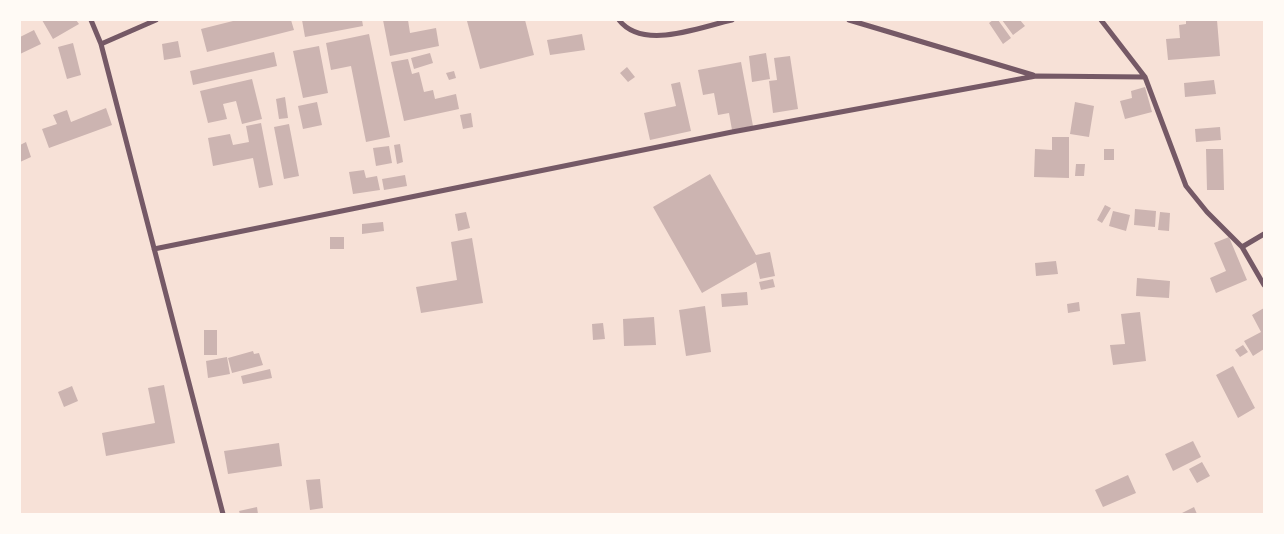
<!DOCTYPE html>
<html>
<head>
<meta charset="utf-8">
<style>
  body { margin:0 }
  #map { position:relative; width:1284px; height:534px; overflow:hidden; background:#f7e1d7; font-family:Jost,sans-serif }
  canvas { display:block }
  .frame { position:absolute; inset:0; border:21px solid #fffaf5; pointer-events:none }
</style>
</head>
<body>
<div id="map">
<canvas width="1284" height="534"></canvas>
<div class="frame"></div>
</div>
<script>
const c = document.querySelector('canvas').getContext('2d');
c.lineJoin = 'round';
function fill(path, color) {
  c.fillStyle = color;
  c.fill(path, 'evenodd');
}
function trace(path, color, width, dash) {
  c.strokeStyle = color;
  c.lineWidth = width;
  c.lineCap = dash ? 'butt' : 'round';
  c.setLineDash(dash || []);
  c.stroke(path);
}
const building = new Path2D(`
  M42,20H76L79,24L53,39Z
  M237,20H291L294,30L207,52L201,29Z
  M302,20H362L363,26L305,37Z
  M383,20H408L410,33L436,28L439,46L390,56Z
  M525,20L534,55L480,69L467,21Z
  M993,20H998L1011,38L1003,44L989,23Z
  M1002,20H1020L1025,26L1013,35Z
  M1186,20H1217L1220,56L1168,60L1166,39L1180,38L1179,25L1186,24Z
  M34,30L41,44L20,54V37Z
  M369,34L390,137L366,142L351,66L331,70L326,43Z
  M582,34L585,50L550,55L547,40Z
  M178,41L181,57L164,60L162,44Z
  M73,43L81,75L67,79L58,47Z
  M319,46L328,93L303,98L293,51Z
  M274,52L277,66L193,85L190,71Z
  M430,53L433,63L414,69L411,58Z
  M766,53L770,79L752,82L749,56Z
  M790,56L798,109L773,113L769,81L777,80L774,58Z
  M408,59L412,74L419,72L424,92L433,90L435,99L456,94L459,109L404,121L391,62Z
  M741,62L753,126L732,130L729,113L718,115L714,93L703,95L698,70Z
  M627,67L635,77L628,82L620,73Z
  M454,71L456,78L449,80L446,73Z
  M252,79L262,119L242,124L236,101L223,104L227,119L208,123L200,91Z
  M1214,80L1216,94L1185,97L1184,83Z
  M680,82L691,131L650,140L644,113L676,106L671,84Z
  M1145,87L1152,112L1125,119L1120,101L1132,98L1131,91Z
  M285,97L288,118L279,119L276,99Z
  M317,102L322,125L303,129L298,106Z
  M1075,102L1094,106L1089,137L1070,134Z
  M106,108L112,125L49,148L42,129L57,124L53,115L67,110L71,122Z
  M471,113L473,127L463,129L460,115Z
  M261,123L273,185L259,188L253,158L213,166L208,138L230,134L233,145L249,142L246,126Z
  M289,124L299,176L284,179L274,127Z
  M1220,127L1221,140L1196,142L1195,129Z
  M1052,137H1069V178L1034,177L1035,149L1052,150Z
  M26,142L31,157L20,162V145Z
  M400,144L403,162L397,164L394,145Z
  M389,146L392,163L376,166L373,148Z
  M1104,149H1114V160H1104Z
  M1206,149H1223L1224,190H1207Z
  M1076,164H1085L1084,176H1075Z
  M364,170L366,178L377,176L380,190L353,194L349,172Z
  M710,174L756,255L770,252L775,276L760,279L756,262L702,293L653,207Z
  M405,175L407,186L384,190L382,179Z
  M1105,205L1111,208L1102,223L1097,220Z
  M1135,209L1156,211L1155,227L1134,225Z
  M1113,211L1130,215L1126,231L1109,226Z
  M466,212L470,228L458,231L455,214Z
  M1160,212L1170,213L1169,231L1158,230Z
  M383,222L384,231L362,234V224Z
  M330,237H344V249H330Z
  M1229,237L1247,280L1216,293L1210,278L1226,271L1214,243Z
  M472,238L483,303L421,313L416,287L457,280L451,242Z
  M1056,261L1058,274L1036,276L1035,263Z
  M1137,278L1170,281L1169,298L1136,296Z
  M773,279L775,287L761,290L759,282Z
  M747,292L748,305L722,307L721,294Z
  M1079,302L1080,311L1068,313L1067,304Z
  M705,306L711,352L686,356L679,310Z
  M1264,308V349L1253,356L1244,341L1261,332L1252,315Z
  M1140,312L1146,361L1113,365L1110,345L1125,344L1121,314Z
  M654,317L656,345L624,346L623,319Z
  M603,323L605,339L593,340L592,324Z
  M204,330H217V355H204Z
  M1243,345L1248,352L1240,357L1235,350Z
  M253,351L254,354L259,353L263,365L232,373L228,358Z
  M227,357L230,374L208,378L206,361Z
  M1233,366L1255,408L1238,418L1216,375Z
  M270,369L272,378L243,384L241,376Z
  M164,385L175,443L106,456L102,433L155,423L148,388Z
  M72,386L78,401L64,407L58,392Z
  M1193,441L1201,457L1173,471L1165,454Z
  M279,443L282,466L228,474L224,451Z
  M1202,462L1210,476L1197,483L1189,469Z
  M1128,475L1136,493L1103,507L1095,490Z
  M320,479L323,508L310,510L306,480Z
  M257,507L258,514H240L239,511Z
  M1194,507L1197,514H1180Z`);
const minor = new Path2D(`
  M91,20L101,44L223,514
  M619,20C643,51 700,27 732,20
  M849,20L1033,75
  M1101,20L1145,77L1186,186L1207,212L1242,247L1264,285
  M101,44L156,20
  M1242,247L1264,234
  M154,249L732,132L1036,76L1145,77`);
fill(building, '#ccb4b1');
trace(minor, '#755966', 5);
</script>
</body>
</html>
